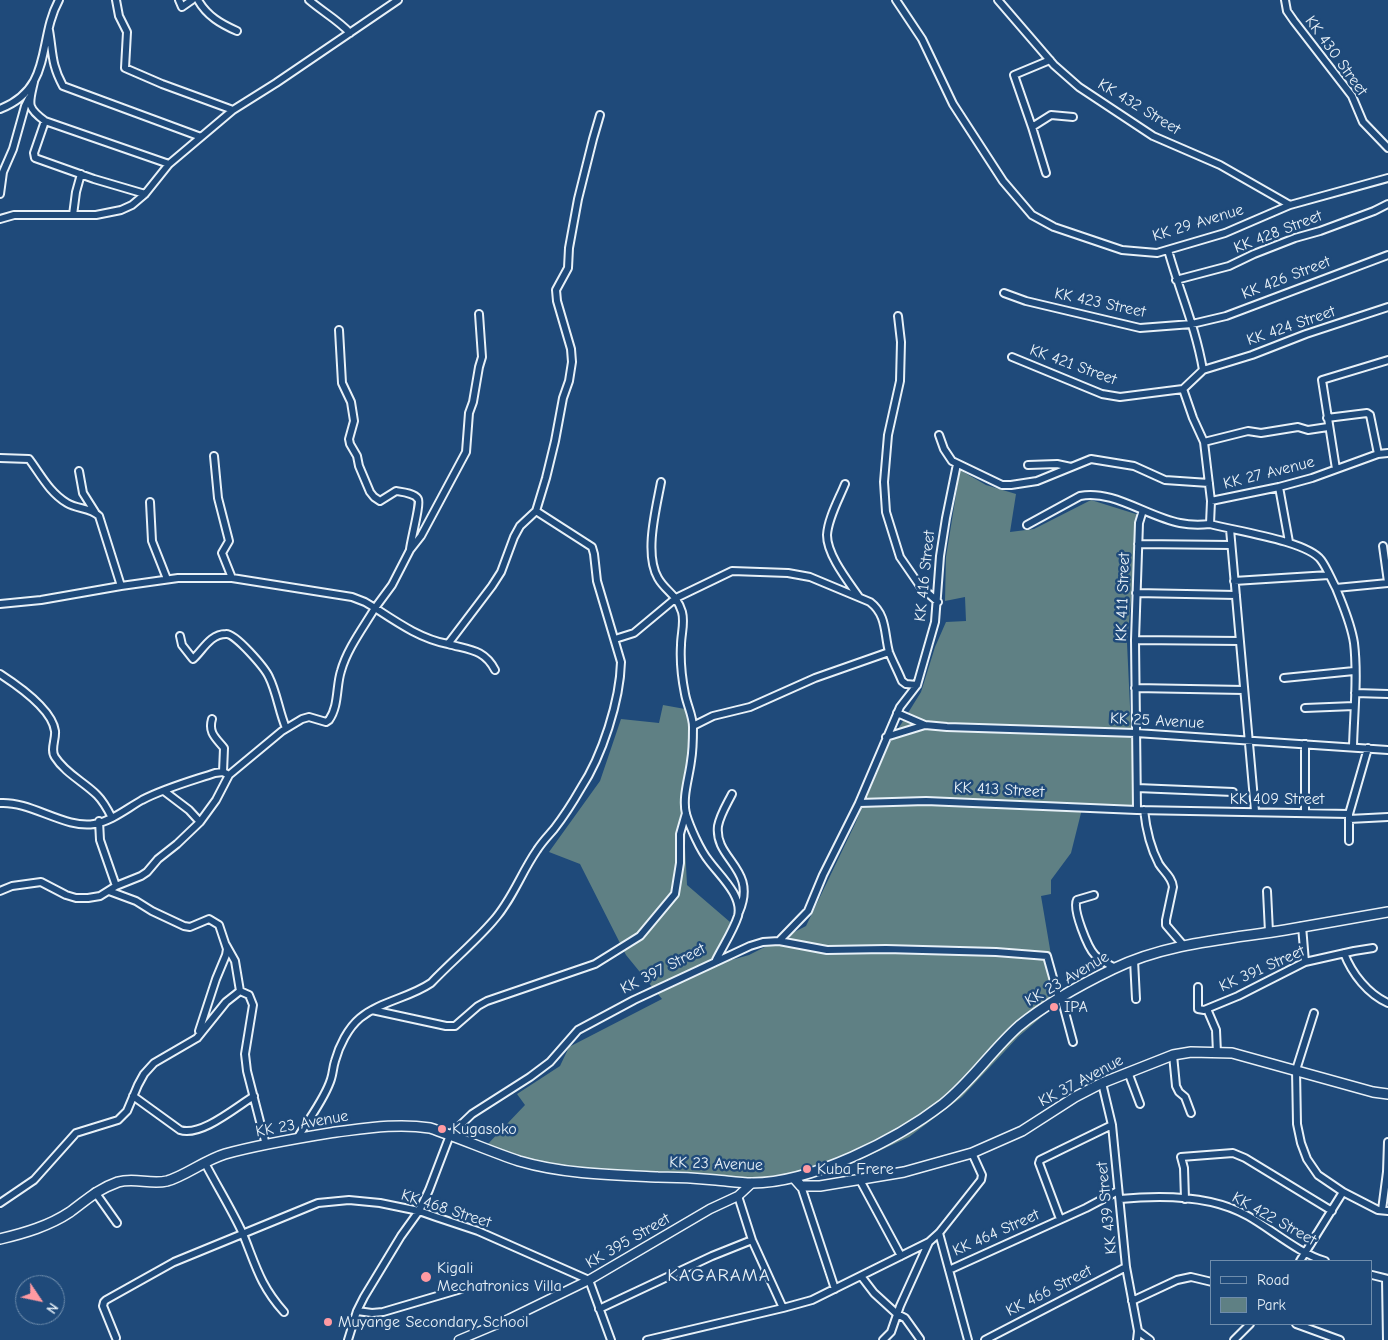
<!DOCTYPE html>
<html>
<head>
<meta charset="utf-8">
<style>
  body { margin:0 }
  #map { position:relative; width:1388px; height:1340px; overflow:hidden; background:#1f4a7a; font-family:"Comic Neue",sans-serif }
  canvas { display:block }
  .legend { position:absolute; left:1210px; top:1260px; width:162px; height:65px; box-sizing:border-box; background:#1f4a7a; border:1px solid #6f8dac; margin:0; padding:6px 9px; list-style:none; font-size:15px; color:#e8f1f8 }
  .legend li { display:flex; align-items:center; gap:10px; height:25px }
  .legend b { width:25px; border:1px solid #6f8dac }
  .north { position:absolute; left:15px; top:1275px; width:50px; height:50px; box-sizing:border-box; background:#1f4a7a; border:1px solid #6f8dac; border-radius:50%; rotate:124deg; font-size:14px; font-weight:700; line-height:20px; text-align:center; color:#e8f1f8 }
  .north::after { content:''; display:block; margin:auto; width:18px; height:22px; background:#ff9aa2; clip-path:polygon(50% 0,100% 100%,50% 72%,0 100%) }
</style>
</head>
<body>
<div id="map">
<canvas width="1388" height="1340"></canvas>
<ul class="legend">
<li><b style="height:6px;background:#1f4a7a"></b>Road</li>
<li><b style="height:14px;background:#5f8084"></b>Park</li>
</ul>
<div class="north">N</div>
</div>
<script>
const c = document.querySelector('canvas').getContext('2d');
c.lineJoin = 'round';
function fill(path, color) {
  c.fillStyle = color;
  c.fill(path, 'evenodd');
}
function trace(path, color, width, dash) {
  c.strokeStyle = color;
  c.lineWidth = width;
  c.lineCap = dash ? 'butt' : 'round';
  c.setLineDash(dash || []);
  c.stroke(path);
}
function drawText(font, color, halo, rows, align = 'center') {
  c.font = font + ' "Comic Neue",sans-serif';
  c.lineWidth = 5;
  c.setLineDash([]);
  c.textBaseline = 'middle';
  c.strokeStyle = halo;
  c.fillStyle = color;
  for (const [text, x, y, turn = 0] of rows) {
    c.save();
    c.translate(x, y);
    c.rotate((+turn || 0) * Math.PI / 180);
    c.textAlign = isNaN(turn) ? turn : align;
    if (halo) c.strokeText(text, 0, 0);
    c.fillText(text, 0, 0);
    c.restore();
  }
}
const green = new Path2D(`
  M960,470L986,485L1016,494L1010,532L1034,529L1091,500L1139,515L1127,643L1132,749V808L1083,805L1071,853L1051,880V894L1041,896L1059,1002L1018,1037L962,1097L909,1137L832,1173L753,1182L543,1165L486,1146L525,1105L517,1094L560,1066L569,1047L662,999L626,955L580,864L549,852L600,781L621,719L659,723L663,705L685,709L690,728L685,846L687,885L730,922L721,963L749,955L806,926L855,824L890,742L921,692L935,647L946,622L966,621L965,597L945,601L946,557Z`);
const minor = new Path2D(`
  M116,0L119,16L127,32L125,68L162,84L233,110
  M179,0L182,7L192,0
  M198,0C207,16 221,24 237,31
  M309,0C323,12 338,20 350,33
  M896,0L922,39L953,104L1003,181L1032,215L1054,227L1122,250L1157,253L1225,233L1290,205L1388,178
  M998,0L1054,65L1079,87L1153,136L1220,165L1290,205
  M1285,0L1287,11L1294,21L1352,96L1363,122L1388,148
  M49,30C53,53 51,64 63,86L201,137
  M1050,60L1014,75L1032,127L1051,115L1073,117
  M34,82C29,104 26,107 45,121L169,164
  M0,109C54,88 37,40 59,0
  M45,121L34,153L35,158L94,179L145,194
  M1032,127L1046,173
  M0,194L3,172L13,149L25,106L29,98
  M73,215L76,192L81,174
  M0,219L14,215H96L121,210L132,205L145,194L169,164L233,110L276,83L398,0
  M1168,250C1179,290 1196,328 1203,370L1183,389L1193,418L1204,442L1211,501L1279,487L1312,478L1378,454L1388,453
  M1176,280L1229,266L1254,254L1295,238L1320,231L1374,211L1388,204
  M1004,293L1026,301L1140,328L1192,324L1226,316L1388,255
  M898,316L901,342L900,381L888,435L884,482L886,512L900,557L920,586L938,602
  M339,330L342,383L351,402L354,421L349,439L350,444L357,456L359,466L370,492L374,497L380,501L396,491C402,492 414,493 418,499C421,502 411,540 410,549
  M1012,357L1102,394L1120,397L1183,389
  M1203,370L1252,355L1306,334L1388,307
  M1327,418L1367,413L1370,415L1378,454
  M939,435L944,449L952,461L1002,485H1011L1037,481L1091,459L1134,466L1165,480L1209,483
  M1204,442L1248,431L1261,433L1298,427L1308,430L1328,427
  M214,456L218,498L229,541L222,553L232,578
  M0,458L29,459C41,475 49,492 67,503C77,509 91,508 99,516L121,586L178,578H232L352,597L365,602L375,608L392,585L410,550L421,536L466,452L469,413L473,402L479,367L482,357L479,314
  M1028,465L1057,464L1071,467
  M1336,469L1322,380L1388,360
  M79,471L83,493L95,512
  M661,482C656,509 644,554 658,578C666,592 676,593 682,612C685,623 681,634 681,645C680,661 682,679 685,694C687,705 693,716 693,727C693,738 693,750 691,761C689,778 682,797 686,814C690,827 700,850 709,861C720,876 743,896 738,916C733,931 723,946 716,960
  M845,484C839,499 828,518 827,535C827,555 848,581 859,597
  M1279,487L1289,542
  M1211,501L1210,524C1236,531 1307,541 1321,560C1327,568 1331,579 1336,588L1388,583
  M150,502L152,541L167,579
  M1027,525L1080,496C1112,489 1148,517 1180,523C1190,525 1200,525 1210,524
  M1230,529L1255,811
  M1138,544L1231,545
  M1383,546L1388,582
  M1234,581L1329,575
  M1336,588C1343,606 1351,623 1354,643C1358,676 1354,712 1353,746
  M1136,593L1236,595
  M0,604L41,600L121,586
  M180,636L182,645L193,659C203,650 210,634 226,634C235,633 265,668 269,677C277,693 279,712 286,728
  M615,639L634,633L676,598L732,571L788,573L810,577L870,602C887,615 884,633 889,652C893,662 898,671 902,681L906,684L917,685
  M1135,640L1240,641
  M448,644C469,650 484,649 495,670
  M0,674C17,685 52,709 55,731C56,739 50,750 55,757C65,773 84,782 97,795C104,802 108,810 112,818
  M1284,678L1354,671
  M1135,688L1244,690
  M1355,693L1388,694
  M1305,708L1354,706
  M897,713L925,725L947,727L1136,733L1388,750
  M212,719C208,733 216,738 224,748L223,772
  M693,726L713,716L750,707L815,678L889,652
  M886,737L925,725
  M1305,744V812
  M1137,788L1233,792
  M164,791L189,810L200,822
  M732,794C727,804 720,815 718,826C714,860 758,868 739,912
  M0,803C31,801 65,829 94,824C112,821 126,809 142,800C165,788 191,781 215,773L223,772L229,775
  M859,803L926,801L1137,810L1349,814L1368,748
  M1137,810L1135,640L1139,523L1143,510
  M1144,810C1146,829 1150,847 1159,864C1164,872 1172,877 1173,887L1166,920V925L1184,946
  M1349,819L1388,817
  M99,821L100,840L116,886
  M1349,841V815
  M0,891L12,886L41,882L66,895L76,898H88L100,896L116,886L141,876L147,872L158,859L177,844L200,822L216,800L229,775L282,731L302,719L309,717L326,722L329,720C339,706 336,686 341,671C347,649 363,628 375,608C398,623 421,639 448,644L492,586L501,572L514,537L520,526L536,511L546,478L555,441L563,398L569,381L572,362L571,349L557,301L556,290L568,268L569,248L578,199L593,139L600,115
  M109,891L136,901L152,911L184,926L190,927L209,919L219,925L227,949L226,955L216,979L199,1031
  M1267,891L1269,932
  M1094,895L1077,900C1072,909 1088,948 1095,955C1100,960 1108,964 1115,968
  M1302,926L1305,962
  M779,941L808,911L823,875L859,803L900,707L917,685L935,622L940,556L946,518L957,464
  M226,945L235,961L240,991
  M1344,953C1352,974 1368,994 1388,1003
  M1134,960L1136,999
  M1198,987V1009L1204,1010L1238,996L1305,962L1354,951L1373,948
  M1061,997L1073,1042
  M1207,1009L1216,1030L1217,1053
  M372,1010L446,1026H455L478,1006L487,1001L595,964L640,936L675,894L680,863V834L686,813
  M1173,1055L1176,1086L1179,1092L1185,1097L1191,1113
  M1128,1072L1140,1104
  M1102,1083L1112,1125L1126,1267L1138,1331L1137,1340
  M133,1096L180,1130C201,1137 236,1107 254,1096
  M297,1139C307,1121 325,1099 331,1079C333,1073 333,1067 335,1061C339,1046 348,1028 360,1018C381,1001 409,998 431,983C451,962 474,943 493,921C512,900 521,873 537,850C542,842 548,836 554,829C564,816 573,802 581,788C602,756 620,701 621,662L597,581L594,554L592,547L536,511
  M205,1163C217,1186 232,1210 243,1234C256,1266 260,1285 284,1312
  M860,1180L901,1256
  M801,1186L835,1289
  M95,1192L117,1223
  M1343,1192L1378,1210L1388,1211
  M738,1196L752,1240L783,1308
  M1120,1199C1160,1195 1212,1195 1248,1216C1271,1229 1300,1254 1325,1261
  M1185,1199L1184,1168L1181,1157L1233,1153L1245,1158L1332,1211
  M0,1203L34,1180L76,1133L118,1120L127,1111L138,1085L144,1074L154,1063L197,1038L226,1002L240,991L249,995L253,1005L245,1054L247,1071L266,1145
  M1382,1210L1387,1172L1388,1142
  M1060,1219L1039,1163L1040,1160L1112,1125
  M939,1233L968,1340
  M1300,1261L1343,1192L1318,1175L1307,1159L1301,1143L1297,1124L1296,1070L1314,1013
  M949,1270L1086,1208L1118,1191
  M1372,1275L1388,1279
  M861,1276L874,1293L897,1314L905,1318L920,1339
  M1386,1279L1387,1340
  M1132,1301L1177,1280L1191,1277L1212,1282
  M599,1309L712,1256L752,1240
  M357,1311L372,1313L383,1312L461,1289
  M1296,1324L1340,1340
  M1138,1331L1150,1340
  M116,1338L103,1306L104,1302L106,1300L174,1262L318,1203L349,1200L380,1203L419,1211L436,1217L478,1231L589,1280L611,1340
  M348,1340L357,1311L364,1297L401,1236L419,1211L429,1190L450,1135L472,1114L530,1077L550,1062L578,1030L634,1000L750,946L763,942L779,941L827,950L886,949L996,952L1047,956L1059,999
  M647,1340L783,1308L812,1300L929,1242
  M883,1340L891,1332L900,1306L929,1242L939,1233L981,1180L982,1175L972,1153
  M985,1340L1126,1267
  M1234,1340L1250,1324`);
const tertiary = new Path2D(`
  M459,1340L509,1319L589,1280L710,1209L738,1196L752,1183`);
const secondary = new Path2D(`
  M794,1178L801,1186H820L904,1172L972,1153L1022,1131L1075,1097L1102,1083L1173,1055L1191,1052L1232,1053L1373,1092L1388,1094
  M0,1239C25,1233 49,1226 70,1212C88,1199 96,1190 118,1182C135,1177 150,1185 167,1181C185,1176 205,1160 225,1154C261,1144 299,1138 336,1132C368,1128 398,1123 430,1128C460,1138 489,1151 519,1161C563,1174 612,1175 658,1177C678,1177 697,1178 716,1180C728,1181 740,1183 752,1183C811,1183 896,1140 943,1104C971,1082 992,1050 1019,1026C1047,1003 1080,985 1113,969C1166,943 1228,939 1285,930C1319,924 1354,918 1388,912`);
const markers = [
  [1054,1007,5,"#ff9aa2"],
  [442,1129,5,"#ff9aa2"],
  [807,1169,5,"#ff9aa2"],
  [426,1277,6,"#ff9aa2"],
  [328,1322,5,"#ff9aa2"]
];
const streetNames = [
  ["KK 430 Street",1336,56,54],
  ["KK 432 Street",1139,107,31],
  ["KK 29 Avenue",1198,223,-17],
  ["KK 428 Street",1278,232,-21],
  ["KK 426 Street",1286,278,-21],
  ["KK 423 Street",1100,303,12],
  ["KK 424 Street",1291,326,-19],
  ["KK 421 Street",1073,365,20],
  ["KK 27 Avenue",1269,473,-14],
  ["KK 416 Street",925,576,-84],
  ["KK 411 Street",1123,597,-88],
  ["KK 25 Avenue",1157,721,3],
  ["KK 413 Street",999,790,3],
  ["KK 409 Street",1277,799],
  ["KK 397 Street",663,969,-27],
  ["KK 391 Street",1262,969,-24],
  ["KK 23 Avenue",1067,979,-30],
  ["KK 37 Avenue",1081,1081,-28],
  ["KK 23 Avenue",302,1124,-10],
  ["KK 23 Avenue",716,1164,2],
  ["KK 439 Street",1107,1208,-96],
  ["KK 468 Street",446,1209,18],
  ["KK 422 Street",1274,1219,29],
  ["KK 464 Street",996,1233,-24],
  ["KK 395 Street",628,1241,-30],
  ["KK 466 Street",1049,1291,-27]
];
const poiNames = [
  ["IPA",1064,1007],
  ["Kugasoko",452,1129],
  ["Kuba Frere",817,1169],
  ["Kigali",437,1268],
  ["Mechatronics Villa",437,1286],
  ["Muyange Secondary School",338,1322]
];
const quarterNames = [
  ["KAGARAMA",719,1276]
];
fill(green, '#5f8084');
trace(minor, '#e8f1f8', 10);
trace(tertiary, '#e8f1f8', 11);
trace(secondary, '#e8f1f8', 12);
trace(minor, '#1f4a7a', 6);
trace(tertiary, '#1f4a7a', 8);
trace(secondary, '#1f4a7a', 9);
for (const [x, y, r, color] of markers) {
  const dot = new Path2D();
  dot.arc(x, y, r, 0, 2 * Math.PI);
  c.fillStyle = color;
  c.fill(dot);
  trace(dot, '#1f4a7a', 2);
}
drawText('16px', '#e8f1f8', '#1f4a7a', streetNames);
drawText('16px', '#e8f1f8', '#1f4a7a', poiNames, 'left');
c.letterSpacing = '1px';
drawText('19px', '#e8f1f8', '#1f4a7a', quarterNames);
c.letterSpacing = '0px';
</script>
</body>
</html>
